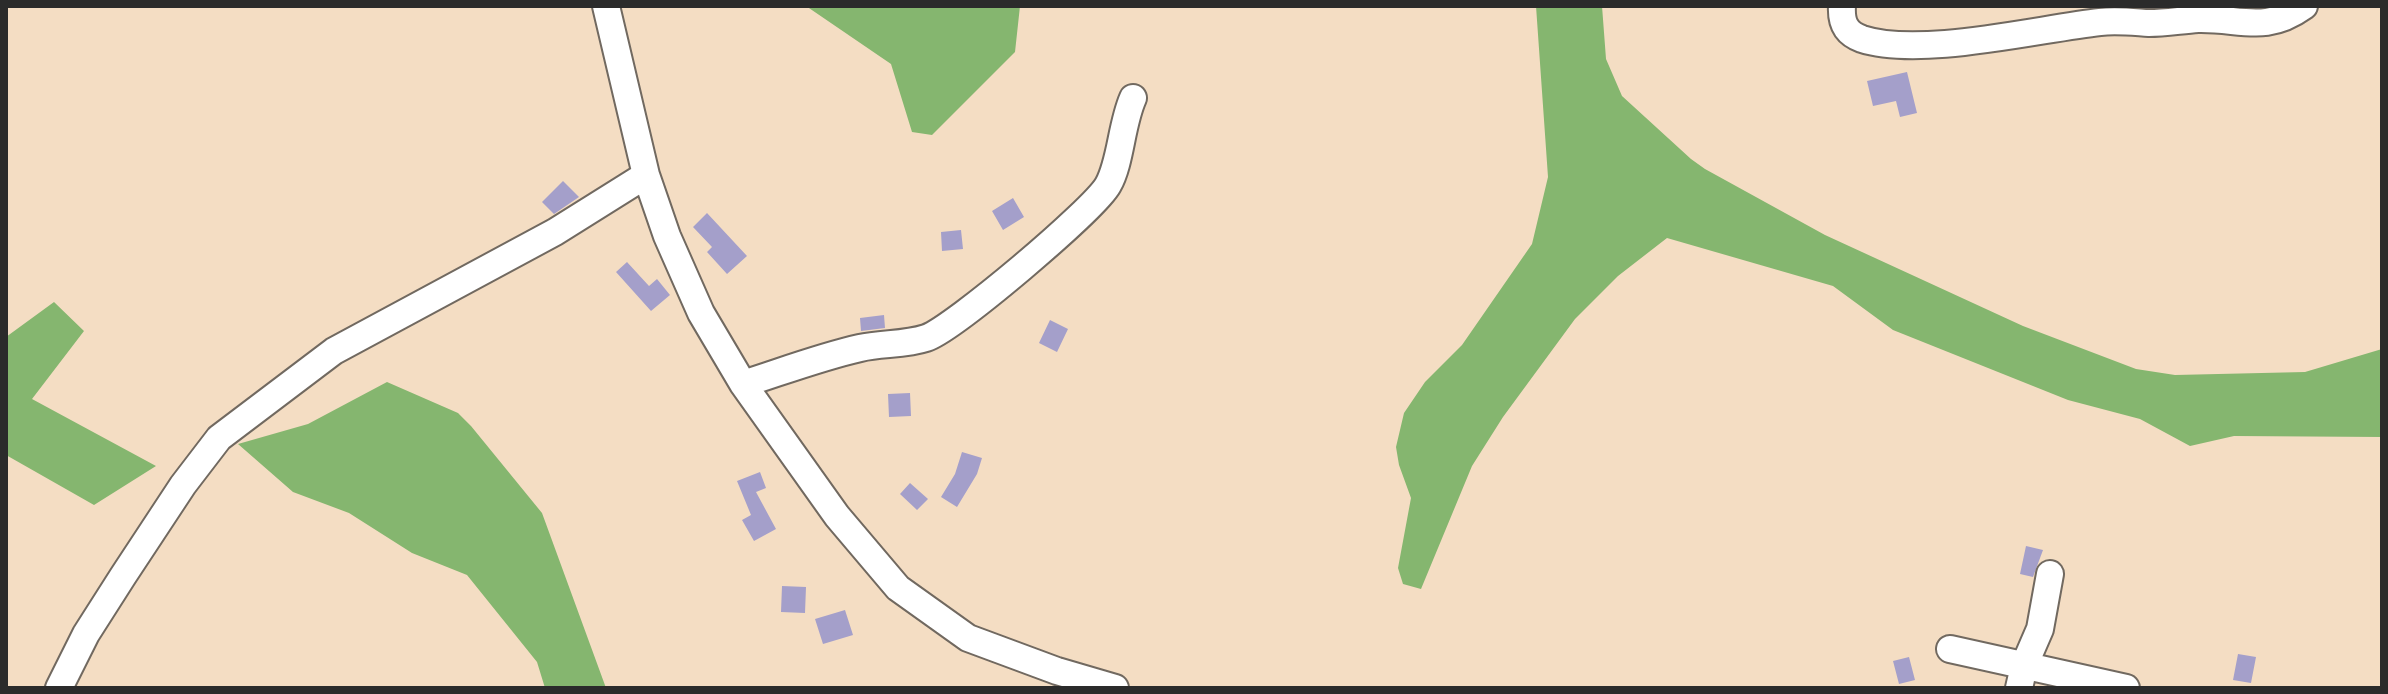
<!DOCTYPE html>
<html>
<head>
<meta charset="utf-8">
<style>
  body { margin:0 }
  #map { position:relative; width:2388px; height:694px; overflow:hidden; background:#f4ddc3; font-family:"IM FELL Great Primer",serif }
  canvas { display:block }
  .frame { position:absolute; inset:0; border:8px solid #2b2b2b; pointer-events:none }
</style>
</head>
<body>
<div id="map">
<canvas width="2388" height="694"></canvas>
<div class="frame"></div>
</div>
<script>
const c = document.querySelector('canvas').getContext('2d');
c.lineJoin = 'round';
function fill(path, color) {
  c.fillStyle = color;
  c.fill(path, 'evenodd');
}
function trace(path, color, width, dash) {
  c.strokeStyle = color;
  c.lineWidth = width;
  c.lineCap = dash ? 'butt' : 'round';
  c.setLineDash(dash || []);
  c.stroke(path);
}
const forest = new Path2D(`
  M806,6H1020L1015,52L932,135L912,132L891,64Z
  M1536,6H1602L1606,59L1622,96L1691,159L1705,169L1825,235L2023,326L2136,369L2175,375L2305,372L2382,349V437L2234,436L2190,446L2140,419L2068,400L1893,330L1833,286L1667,238L1618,276L1575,319L1503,417L1472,466L1421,589L1403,584L1398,568L1411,498L1399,465L1396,447L1404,413L1425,382L1462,345L1532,244L1548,177Z
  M54,302L84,331L32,399L156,466L94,505L6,455V337Z
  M387,382L458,413L471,426L542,513L606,688H545L537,662L467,575L412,553L349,513L293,492L238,444L308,424Z`);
const building = new Path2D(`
  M1907,72L1917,113L1900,117L1896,101L1873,106L1867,81Z
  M563,181L579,197L554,214L542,202Z
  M1013,198L1024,217L1003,230L992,211Z
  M707,213L747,256L727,274L707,252L712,247L693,227Z
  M961,230L963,249L942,251L941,232Z
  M627,262L649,286L657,279L670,295L651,311L616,272Z
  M884,315L885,328L861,331L860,318Z
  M1050,320L1068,329L1057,352L1039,343Z
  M910,393L911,416L889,417L888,394Z
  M962,452L982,458L977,474L957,507L941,497L955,474Z
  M760,472L766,488L756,492L776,529L754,541L742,520L751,515L737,481Z
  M910,483L928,499L917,510L900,494Z
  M2026,546L2043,550L2033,577L2020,574Z
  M782,586L806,587L805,613L781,612Z
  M845,610L853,635L823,644L815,619Z
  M2238,654L2256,657L2251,683L2233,680Z
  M1909,657L1915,680L1899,684L1893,661Z`);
const minor = new Path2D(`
  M606,6L646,175L667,236L701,313L743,384L837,516L898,588L968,638L1057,671L1115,688
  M1842,6C1841,22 1845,33 1862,39C1920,58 2037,29 2100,22C2116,20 2133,22 2149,23C2165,23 2182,20 2198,19C2241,18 2265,34 2304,6
  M743,384C781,372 820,357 860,348C881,343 905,345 926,338C953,329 1094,210 1108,185C1121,162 1121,125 1133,98
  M1950,649L2126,688
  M59,688L86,634L123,576L183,485L219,438L334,351L555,232L646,175
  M2019,688L2024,666L2040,629L2050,574`);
fill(forest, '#85b66f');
fill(building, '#a49fca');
trace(minor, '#716960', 30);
trace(minor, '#fff', 26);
</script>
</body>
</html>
